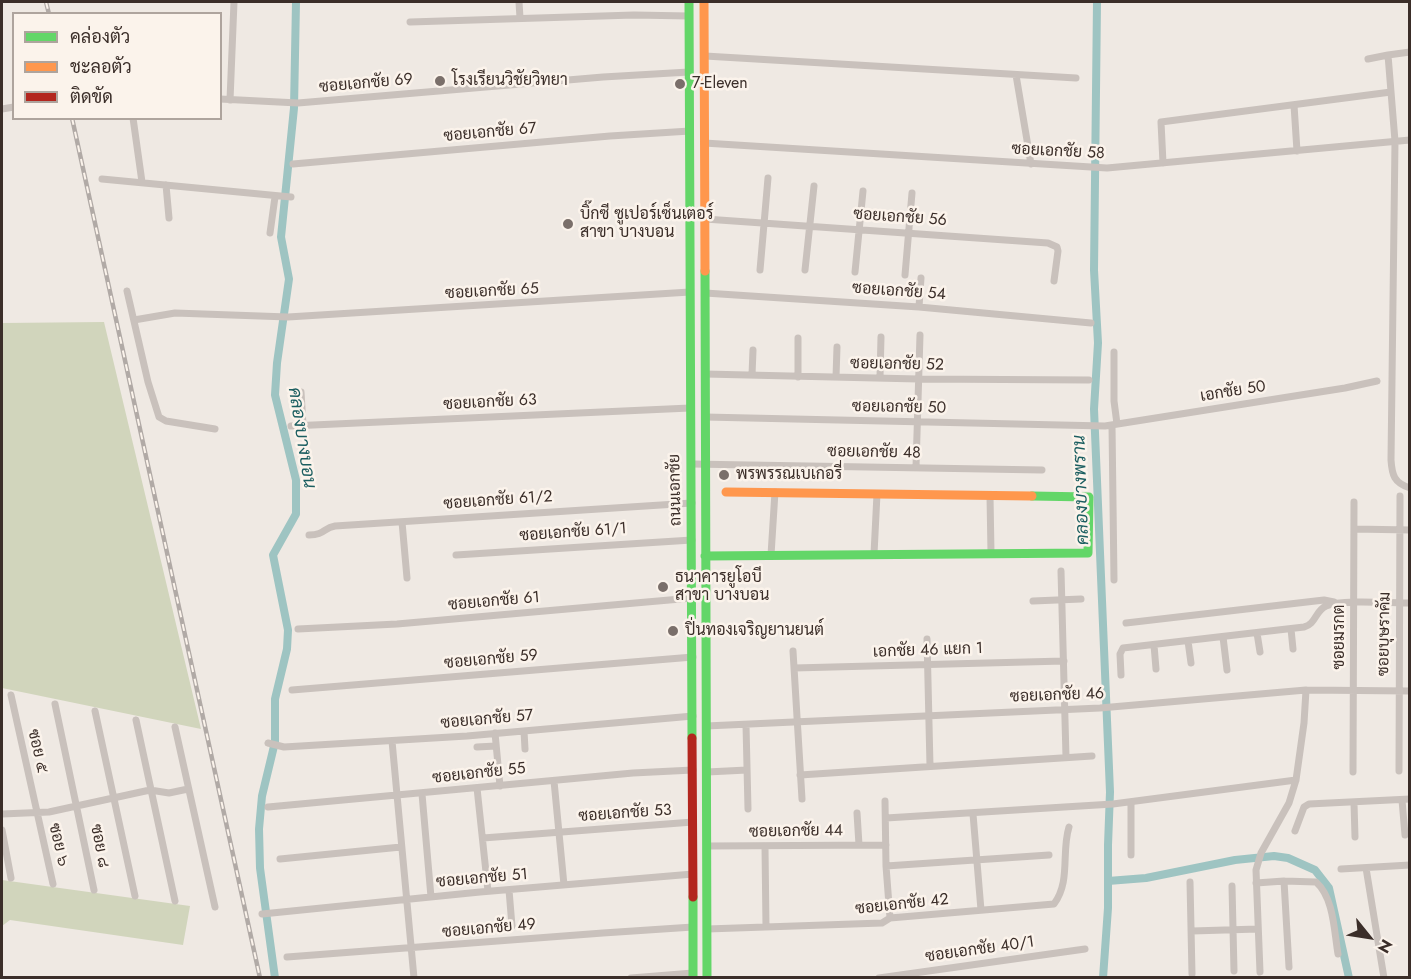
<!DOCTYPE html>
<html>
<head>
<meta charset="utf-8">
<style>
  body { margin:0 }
  #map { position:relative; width:1411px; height:979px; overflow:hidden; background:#efe9e3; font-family:Jost,Sarabun,sans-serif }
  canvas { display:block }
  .frame { position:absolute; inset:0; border:3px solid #3b2e29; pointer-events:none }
  .legend { position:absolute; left:12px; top:12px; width:210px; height:108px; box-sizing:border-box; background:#fbf3eb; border:2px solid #aea49d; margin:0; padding:8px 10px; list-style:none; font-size:18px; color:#3b2e29 }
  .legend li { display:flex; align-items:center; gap:12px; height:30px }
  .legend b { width:30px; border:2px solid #aea49d }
  .north { position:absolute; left:1339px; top:907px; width:60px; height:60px; -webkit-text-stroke:4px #fbf3eb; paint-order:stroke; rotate:120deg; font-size:16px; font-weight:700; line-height:24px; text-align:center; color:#3b2e29 }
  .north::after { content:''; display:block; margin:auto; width:21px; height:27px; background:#3b2e29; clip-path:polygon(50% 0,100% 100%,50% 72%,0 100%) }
</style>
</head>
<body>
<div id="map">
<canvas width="1411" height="979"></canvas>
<div class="frame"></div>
<ul class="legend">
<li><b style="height:8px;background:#63d668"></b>คล่องตัว</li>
<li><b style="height:8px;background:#ff974d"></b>ชะลอตัว</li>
<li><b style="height:8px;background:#b3261e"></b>ติดขัด</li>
</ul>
<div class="north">N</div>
</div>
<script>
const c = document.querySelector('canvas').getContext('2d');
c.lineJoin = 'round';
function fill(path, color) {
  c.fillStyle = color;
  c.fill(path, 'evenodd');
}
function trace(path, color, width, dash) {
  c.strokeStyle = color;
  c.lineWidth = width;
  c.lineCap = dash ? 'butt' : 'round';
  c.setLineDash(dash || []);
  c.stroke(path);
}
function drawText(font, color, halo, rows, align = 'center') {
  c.font = font + ' Jost,Sarabun,sans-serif';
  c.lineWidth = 5;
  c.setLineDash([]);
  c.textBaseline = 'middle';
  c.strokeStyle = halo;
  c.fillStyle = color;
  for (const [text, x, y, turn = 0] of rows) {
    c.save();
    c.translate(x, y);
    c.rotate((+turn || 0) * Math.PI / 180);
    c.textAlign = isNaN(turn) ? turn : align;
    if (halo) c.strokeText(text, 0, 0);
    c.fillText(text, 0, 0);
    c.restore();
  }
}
const green = new Path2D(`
  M104,322L201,729L2,688V323Z
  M2,880L190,906L183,945L10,920L2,926Z`);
const canal = new Path2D(`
  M1097,2L1094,270L1098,343L1094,409L1110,792L1108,845V908L1103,978
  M1108,881L1146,878L1235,860L1274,856L1288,858L1315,870L1329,888L1349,978
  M275,978L260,868L259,829L262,796L275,742V699L287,649L288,630L273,555L296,514V480L275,395L277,363L289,279L281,237L294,108L296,2`);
const street = new Path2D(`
  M519,2L520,18
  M410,22L634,15L689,16
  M1410,52L1388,55L1395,141L1391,460C1392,475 1394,483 1410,488
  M705,56L1076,78
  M1368,59L1388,55
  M1016,75L1031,164
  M220,99L298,103L603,77L689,72
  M230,100L234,2
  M1294,105L1297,151
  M2,109L14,107
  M133,118L142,182
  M704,143L1107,168L1410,140
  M1163,163L1161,122L1391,92
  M293,164L610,136L690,131
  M102,179L291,197
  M166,185L169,218
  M705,219L1048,243L1057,247L1058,251L1054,281
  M270,233L275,197
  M760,270L768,178
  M805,270L814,186
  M855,272L863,191
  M905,275L912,193
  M127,291L148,382L159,417L166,421L215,429
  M705,293L919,307L1091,323
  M919,307L921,278
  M134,320L175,313L288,317L690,292
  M1114,352V401L1117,424
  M705,374L918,379L1089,380
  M752,375L753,350
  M798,377V338
  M836,377L837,347
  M880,377L881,337
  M301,392L303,425
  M705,417L1105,426L1345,388L1377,381
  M1112,425L1114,580
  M291,426L690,408
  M691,464L1042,470
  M916,467L920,335
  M990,496L991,553
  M402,522L407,578
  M1354,529L1410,530
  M309,535C325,535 323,528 335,526L692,503
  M874,554L877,494
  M456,555L692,540
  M771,555L775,492
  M1061,571L1066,757
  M1033,601L1081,599
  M1126,623L1324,600L1334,602
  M298,629L397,624L692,598
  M1291,629L1293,649
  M1257,633L1260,652
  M1223,637L1227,670
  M927,639L930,766
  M1188,641L1191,663
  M1154,645L1156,669
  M793,651L802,799
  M794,668L1064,661
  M1121,675L1120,654L1123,648L1304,627C1316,624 1315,611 1326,606C1342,599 1389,603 1410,603
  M292,690L693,657
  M11,695L53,884
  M55,704L94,890
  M95,711L135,896
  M136,720L175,901
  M746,725L748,809
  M706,726L1100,708L1306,690L1410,691
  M175,727L215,907
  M524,731L525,749
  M495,733L500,786
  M392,741L414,978
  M268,743L284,747L467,736L693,716
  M477,747L496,746
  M1399,771L1400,496
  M707,772L747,770
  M1353,772L1354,502
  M800,775L1092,756
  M554,781L564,885
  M477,788L488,891
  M422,794L431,897
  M1402,800L1405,835
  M885,801L886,866L890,918
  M1354,803L1355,837
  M268,807L633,773L693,770
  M857,813L859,845
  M2,814L49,812L150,790L169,793L188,789
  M973,814L981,910
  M886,818L1113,804L1296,780
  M2,830L11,878
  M1295,831L1304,807L1309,804L1410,799
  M483,838L693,822
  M707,846L886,845
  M765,847L766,927
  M1131,855V802
  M280,859L401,847
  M886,866L1049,855
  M1366,868L1384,978
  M1341,869L1410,865
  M1284,881L1289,967
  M1190,882L1192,974
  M1256,883L1284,881L1316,882C1334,898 1334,931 1338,954
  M1232,886L1234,971
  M509,890L512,926
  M262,914L480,892L693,874
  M707,929L882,923L890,918L1054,904C1071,881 1061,853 1069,827
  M1192,931L1258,929
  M287,957L603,933L693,927
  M1260,972L1256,870L1261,853L1289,803L1296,780L1304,723L1306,690
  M631,978L693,973
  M879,978L1085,949`);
const fast = new Path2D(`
  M689,2L692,738
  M705,271L707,978
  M705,556L1088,553L1089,497L1032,496
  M693,897V978`);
const slow = new Path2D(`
  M704,2L705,271
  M726,492L1032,496`);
const jam = new Path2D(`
  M692,738L693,897`);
const rail = new Path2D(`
  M46,2L49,14
  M72,118L260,978`);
const markers = [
  [440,81,6,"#7a6f6a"],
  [680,84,6,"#7a6f6a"],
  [568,224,6,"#7a6f6a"],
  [724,475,6,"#7a6f6a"],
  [663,587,6,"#7a6f6a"],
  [673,631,6,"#7a6f6a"]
];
const poiNames = [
  ["โรงเรียนวิชัยวิทยา",452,81],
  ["7-Eleven",692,84],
  ["บิ๊กซี ซูเปอร์เซ็นเตอร์",580,215],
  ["สาขา บางบอน",580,233],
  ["พรพรรณเบเกอรี่",736,475],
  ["ธนาคารยูโอบี",675,578],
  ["สาขา บางบอน",675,596],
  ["ปิ่นทองเจริญยานยนต์",685,631]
];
const streetNames = [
  ["ซอยเอกชัย 69",366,84,-5],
  ["ซอยเอกชัย 67",490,133,-5],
  ["ซอยเอกชัย 58",1058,152,3],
  ["ซอยเอกชัย 56",900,218,4],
  ["ซอยเอกชัย 65",492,292,-3],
  ["ซอยเอกชัย 54",899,292,4],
  ["ซอยเอกชัย 52",897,365,1],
  ["เอกชัย 50",1233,392,-9],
  ["ซอยเอกชัย 63",490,403,-3],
  ["ซอยเอกชัย 50",899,408,1],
  ["ซอยเอกชัย 48",874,453,1],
  ["ถนนเอกชัย",676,490,-91],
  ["ซอยเอกชัย 61/2",498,501,-4],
  ["ซอยเอกชัย 61/1",573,533,-4],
  ["ซอยเอกชัย 61",494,602,-5],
  ["ซอยบุษราคัม",1385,634,-89],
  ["ซอยมรกต",1340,637,-90],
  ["เอกชัย 46 แยก 1",928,651,-2],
  ["ซอยเอกชัย 59",491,660,-5],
  ["ซอยเอกชัย 46",1057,696,-2],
  ["ซอยเอกชัย 57",487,720,-5],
  ["ซอย ๕",37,751,77],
  ["ซอยเอกชัย 55",479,774,-6],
  ["ซอยเอกชัย 53",625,814,-4],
  ["ซอยเอกชัย 44",796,832,-1],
  ["ซอย ๖",58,845,77],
  ["ซอย ๘",99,846,79],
  ["ซอยเอกชัย 51",482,879,-5],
  ["ซอยเอกชัย 42",902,905,-6],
  ["ซอยเอกชัย 49",489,929,-5],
  ["ซอยเอกชัย 40/1",980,950,-8]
];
const waterNames = [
  ["คลองบางบอน",301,438,81],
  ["คลองบางพราน",1082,490,-92]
];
fill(green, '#d1d5bc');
trace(canal, '#9ec4c2', 8);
trace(street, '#c9c1bc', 7);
trace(fast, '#63d668', 9);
trace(slow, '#ff974d', 9);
trace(jam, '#b3261e', 9);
trace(rail, '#b1aaa6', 4.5);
trace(rail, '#fbf3eb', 2, [7]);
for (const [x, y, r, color] of markers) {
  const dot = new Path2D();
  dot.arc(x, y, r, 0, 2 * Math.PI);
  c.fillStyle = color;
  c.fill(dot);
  trace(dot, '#fbf3eb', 2);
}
drawText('16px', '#3b2e29', '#fbf3eb', poiNames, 'left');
drawText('16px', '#3b2e29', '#fbf3eb', streetNames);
drawText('italic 18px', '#1b5e60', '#fbf3eb', waterNames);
</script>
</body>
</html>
